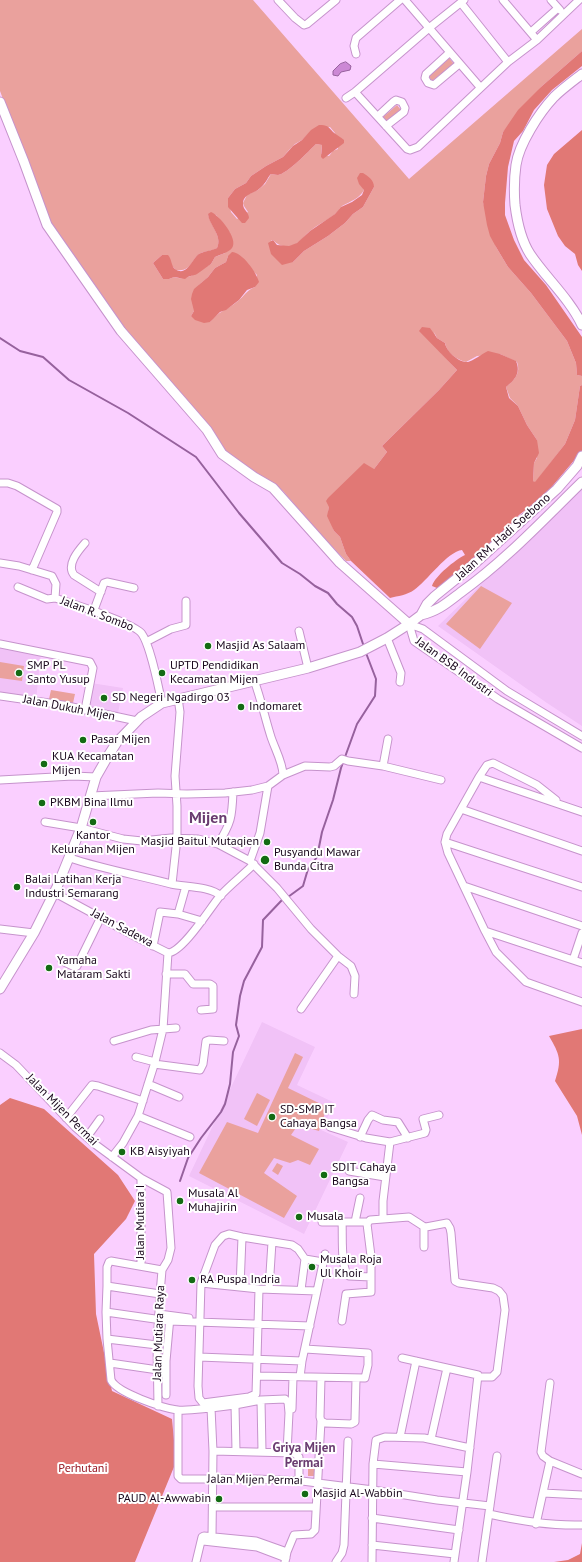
<!DOCTYPE html>
<html>
<head>
<meta charset="utf-8">
<style>
  body { margin:0 }
  canvas { display:block; background:#facfff }
</style>
</head>
<body>
<canvas width="582" height="1562"></canvas>
<script>
const c = document.querySelector('canvas').getContext('2d');
c.lineJoin = 'round';
function fill(path, color) {
  c.fillStyle = color;
  c.fill(path, 'evenodd');
}
function trace(path, color, width, dash) {
  c.strokeStyle = color;
  c.lineWidth = width;
  c.lineCap = dash ? 'butt' : 'round';
  c.setLineDash(dash || []);
  c.stroke(path);
}
function drawText(font, color, halo, rows, align = 'center') {
  c.font = font + ' "PT Sans",sans-serif';
  c.lineWidth = 4;
  c.setLineDash([]);
  c.textBaseline = 'middle';
  c.strokeStyle = halo;
  c.fillStyle = color;
  for (const [text, x, y, turn = 0] of rows) {
    c.save();
    c.translate(x, y);
    c.rotate((+turn || 0) * Math.PI / 180);
    c.textAlign = isNaN(turn) ? turn : align;
    if (halo) c.strokeText(text, 0, 0);
    c.fillText(text, 0, 0);
    c.restore();
  }
}
const built = new Path2D(`
  M582,487V726L547,703L438,626Z
  M0,646L41,653L36,700L0,694Z
  M91,683L123,688L118,713L86,708Z
  M262,1022L315,1047L297,1085L335,1103L321,1130L348,1142L304,1234L189,1176Z`);
const green = new Path2D(`
  M0,0H253L409,179L582,29V51L542,86L503,132L500,143L489,164L486,176L483,202L496,247L508,267L531,293L567,341L576,363L577,375L582,376V385L580,386L575,420L565,444L535,483L533,481L534,463L537,458V440L527,425L518,406L510,398L506,387C515,380 521,372 517,362L500,354L477,356L466,362C457,360 447,353 445,343L437,338L434,332L441,353L457,370L439,390L382,446L387,452L374,469L329,507L328,513L334,531L340,537L346,554L351,561H346L320,534L283,491L225,451L124,328L50,224L0,91ZM330,127L335,133L338,149L333,151L329,156L321,154L322,145L316,144C309,151 287,174 278,175C275,175 273,174 271,174L265,184L258,190L247,195L243,203L244,206L248,212L237,219L231,212L228,198L235,189L246,183L251,176L266,166L283,157L289,150L295,144L302,140L311,131ZM362,185L374,187L363,207L353,214L345,223L328,236L304,251L293,262L271,240H273C279,247 288,248 296,244C301,241 305,235 310,231C317,225 326,221 334,215C337,213 339,209 342,206C351,201 359,199 364,190ZM208,214L216,215L230,233L225,253L215,257L211,264C199,270 189,282 174,277L169,279H163L153,263L162,255L176,270C193,272 190,259 201,253C206,251 212,251 217,248C223,237 210,225 208,214ZM228,256L253,271L257,275L255,287C247,290 244,296 238,301C229,309 217,312 210,322L191,316L194,311L199,285L208,277L215,268L226,262Z
  M449,58L454,64L432,81L428,76Z
  M397,105L401,110L387,123L382,118Z
  M481,586L512,603L480,649L446,624Z
  M0,662L24,666L22,681L0,678Z
  M51,690L75,694L73,703L49,699Z
  M295,1053L303,1057L288,1088L327,1107L319,1131L298,1125L291,1135L319,1149L310,1165L298,1160L290,1163L274,1158L264,1173L297,1196L284,1218L199,1173L227,1122L258,1133Z
  M257,1093L270,1100L257,1126L244,1119Z
  M277,1163L283,1166L278,1175L272,1171Z
  M308,1463H314V1476H308Z`);
const forest = new Path2D(`
  M582,51V66L552,90L534,110L523,131L514,141L508,167L505,203V215L514,240L524,260L546,285L582,337V376L577,375L576,363L567,341L531,293L508,267L496,247L490,236L487,225L483,202L486,176L489,164L500,143L503,132L518,110L542,86Z
  M319,125C327,125 328,126 333,132C336,135 341,137 344,140V143L323,159L321,157L322,145L316,144C309,151 287,174 278,175C275,175 273,174 271,174C267,178 266,184 259,189C253,194 243,194 243,204C243,210 249,212 249,218L245,223H242L228,207V198L235,189L246,183L251,176L266,166L283,157L293,146L302,140L311,130Z
  M582,130V271L578,265L575,254L565,246L558,236L547,209L544,185L547,165L554,154Z
  M360,173H363C368,176 374,180 374,187L363,207L353,214L345,223L328,236L304,251L293,262L282,265L271,254L268,243L273,240L277,245L289,246L297,243L310,231L335,214L341,207L352,202L362,195L364,190L359,184L357,178Z
  M211,212C219,215 239,239 232,248C228,253 221,254 215,257L211,264C206,267 202,271 197,274C193,276 190,275 185,279L174,277L169,279H163L153,263L162,255H168C172,259 171,266 175,269C187,278 193,257 199,254C204,251 211,251 217,248C223,236 209,225 208,214Z
  M232,252C242,252 257,273 259,282L255,287L247,290L239,300L226,310L220,312L210,322L204,323L195,320L191,316L194,311L191,299L192,294L194,289L208,277L215,268L226,262L228,256Z
  M422,327L430,328L437,338L445,343C446,351 459,363 468,362C473,361 482,354 488,351L500,354L516,361C521,373 515,380 506,387L509,398L518,406L527,425L537,440L539,453L534,463L533,481L535,482L565,444L575,420L580,386L582,385V451L544,496L519,515L493,543L476,555L448,582L437,588L432,586C435,576 455,560 465,555L462,550C448,551 426,582 414,590C407,595 398,596 390,598L351,561L346,554L340,537L334,531L327,516L329,507L326,501L328,498L364,463L374,469L387,452L382,446L439,390L457,370L419,331Z
  M582,1029V1135L577,1116L555,1081C562,1060 560,1055 549,1036Z
  M10,1098L44,1109L118,1175L135,1201L126,1219L94,1254L96,1314L112,1391L172,1419L176,1462L135,1562H0V1105Z
  M582,1543V1562H554L568,1560L580,1554Z`);
const water = new Path2D(`
  M346,62L351,66L350,70L341,72L338,76L333,75V71L340,64Z`);
const stream = new Path2D(`
  M0,338L20,351L43,357L69,380L128,413L196,457L239,513L282,563L300,574L315,586L328,593L337,604L352,617L357,626L364,647
  M288,897L303,886L308,869L317,857L322,832L333,800L341,768L357,724L375,696L376,679L366,653
  M180,1181L188,1158L201,1138L221,1112L225,1104L230,1084L233,1052L239,1036L236,1025L240,996L244,981L262,947L263,920L282,900`);
const minor = new Path2D(`
  M278,0L295,18L304,25L307,24L336,0
  M405,0L480,87
  M503,0L537,40
  M551,0L560,10
  M531,32L558,8
  M449,53L426,74L425,78L428,83L434,85L459,64
  M356,54L354,46L356,38L400,0
  M508,62L537,40L579,0
  M355,92L407,149L410,150L418,147L508,62L461,3
  M346,98L355,92L429,28L464,0
  M378,116L393,102L396,100L402,102L405,108L404,112L386,126
  M0,483H8L17,486L57,509V512L32,570
  M85,543C78,551 66,565 74,575L101,592
  M0,563L19,566L52,576L56,584L55,598C70,603 135,623 142,634C151,647 158,686 162,703
  M18,587L47,599L55,598
  M94,610L104,583L107,582L134,588
  M409,624L414,641L498,699L582,748
  M409,624L423,629L507,691L582,736
  M299,631L308,668
  M387,638L401,673L400,682
  M146,642L171,629L186,625V601
  M0,644L90,662L93,668L85,710
  M254,680C261,699 265,718 271,737C275,749 283,763 283,775
  M0,696L63,705L137,721
  M383,766L388,739
  M479,777L487,765L493,763L537,785L556,800
  M0,780L73,776L96,777
  M91,796L158,793L187,794L225,793L252,790L268,786L283,775L305,766L330,767L334,766L342,759L348,761L383,766L441,780
  M461,809L582,851
  M582,812L479,777L447,834L445,842L448,853L485,931L582,963
  M45,822L81,828L123,839L142,841L171,838L198,839L218,844L250,861L277,888L311,929L338,956L351,966L355,976L354,994
  M445,842L582,887
  M218,844C231,823 232,818 233,792
  M70,858C103,869 137,875 171,884C185,887 210,886 221,896
  M250,861L260,833L268,786
  M172,884L177,838V806L175,776L180,712L178,698
  M464,886L582,926
  M55,893L138,938L168,953
  M178,914L202,921
  M0,929L34,933
  M485,931L496,952L526,982L582,1002
  M153,946L160,912L178,914L186,886
  M168,953C183,952 210,908 220,896C230,885 243,875 254,864
  M573,960L582,933
  M62,961L75,967L77,966L101,917
  M166,974H185L193,984H210L213,986V1009L201,1010
  M301,1009L338,956
  M114,1041L151,1030L176,1028
  M0,1053L16,1065L75,1127L96,1145L141,1178L167,1192L171,1248L168,1260L162,1270L160,1294L157,1345L158,1406
  M136,1057L155,1062
  M154,1064L200,1070L203,1064L206,1041L209,1040L224,1041
  M148,1084L179,1097
  M138,1116L190,1137
  M66,1118L92,1085L98,1086L143,1101
  M330,1127L366,1138L390,1142L383,1201V1219L370,1220L367,1224L371,1256V1292L346,1294L342,1321
  M87,1137L100,1119
  M360,1137L368,1120L372,1115L383,1120L398,1122L408,1138
  M390,1142L425,1133L426,1130L423,1119L439,1115
  M112,1157L123,1143L138,1116L155,1062L163,1029L168,953
  M349,1171L385,1177
  M383,1219L409,1217L423,1226L426,1227L447,1223L450,1228L451,1233L455,1281L459,1283L493,1288L499,1291L503,1296L505,1310L497,1372L492,1377H478
  M322,1222H342
  M355,1222L360,1198
  M368,1222H342C343,1234 340,1269 349,1276L371,1277
  M424,1227V1247
  M141,1265V1178
  M201,1283L259,1289L317,1291
  M107,1286V1267L109,1262L111,1261L162,1270
  M240,1287L242,1237
  M259,1289L256,1394L249,1397L203,1403L199,1398L198,1386L201,1283L215,1245L223,1236L229,1234L242,1237L292,1245L298,1249L305,1259L323,1262
  M269,1289L272,1242
  M301,1290L305,1259
  M106,1312L107,1286L160,1294
  M159,1314L189,1318
  M107,1339L106,1312L169,1321L310,1326
  M157,1345L107,1339L111,1380C117,1393 163,1408 177,1410C188,1411 200,1409 211,1408L213,1451L212,1537
  M199,1357L302,1361L300,1377
  M402,1358L478,1375L467,1472L454,1562
  M302,1361L325,1254
  M110,1363L158,1370
  M257,1376L365,1378L368,1365V1353L305,1349
  M321,1378L320,1417L321,1421L325,1423L351,1424L355,1422V1419L356,1379
  M166,1395V1361L170,1317
  M261,1400L285,1399L288,1402L289,1413L287,1452
  M235,1405L261,1400L262,1451
  M211,1408L235,1405L236,1451
  M292,1409L293,1377
  M178,1410V1476L181,1479H256L302,1481L373,1490L437,1500L490,1506
  M400,1437L416,1361
  M431,1439L447,1368
  M213,1451L294,1453L299,1457V1480
  M550,1461L543,1456L541,1452L550,1383
  M373,1464L467,1472
  M543,1493L582,1495
  M213,1507H316
  M489,1514C520,1521 550,1526 582,1525
  M372,1518L459,1530
  M536,1524L550,1461L582,1474
  M203,1541L257,1547L286,1558
  M372,1545L455,1554
  M196,1562L202,1537L204,1536L256,1541L287,1552
  M285,1562L287,1552L294,1535L311,1534L315,1530L321,1421
  M336,1562L342,1553L344,1545L348,1441
  M372,1562L373,1464L376,1440L385,1437L424,1438L470,1448
  M482,1562L497,1456`);
const major = new Path2D(`
  M582,74C573,81 562,89 554,97C539,113 519,144 516,165C514,179 514,192 515,205C517,221 521,240 530,254C546,278 569,298 582,325
  M0,102L24,162L47,225L121,331L207,430L222,454L254,477L273,488L340,563L409,624
  M421,615C438,611 447,603 460,593C505,561 543,520 582,482
  M0,989L34,933L57,887L81,828L96,777L108,756L117,742L141,717L162,703L308,668L360,652L387,638L409,624L421,615L427,604L435,596L472,566L557,489L577,466L582,456`);
const markers = [
  [208,646,4,"#136b13"],
  [19,673,4,"#136b13"],
  [162,673,4,"#136b13"],
  [104,698,4,"#136b13"],
  [241,707,4,"#136b13"],
  [83,740,4,"#136b13"],
  [44,764,4,"#136b13"],
  [42,803,4,"#136b13"],
  [93,822,4,"#136b13"],
  [267,842,4,"#136b13"],
  [265,860,5,"#136b13"],
  [17,887,4,"#136b13"],
  [49,968,4,"#136b13"],
  [272,1117,4,"#136b13"],
  [122,1152,4,"#136b13"],
  [324,1175,4,"#136b13"],
  [180,1201,4,"#136b13"],
  [299,1217,4,"#136b13"],
  [312,1267,4,"#136b13"],
  [192,1280,4,"#136b13"],
  [305,1494,4,"#136b13"],
  [219,1499,4,"#136b13"]
];
const streetNames = [
  ["Jalan RM. Hadi Soebono",503,537,-42],
  ["Jalan R. Sombo",97,614,21],
  ["Jalan BSB Industri",454,667,36],
  ["Jalan Dukuh Mijen",69,708,11],
  ["Jalan Sadewa",122,928,28],
  ["Jalan Mijen Permai",62,1110,45],
  ["Jalan Mutiara I",141,1222,-90],
  ["Jalan Mutiara Raya",159,1333,-88],
  ["Jalan Mijen Permai",255,1480,1]
];
const poiNames = [
  ["Masjid As Salaam",216,646],
  ["SMP PL",27,666],
  ["Santo Yusup",27,680],
  ["UPTD Pendidikan",170,666],
  ["Kecamatan Mijen",170,680],
  ["SD Negeri Ngadirgo 03",112,698],
  ["Indomaret",249,707],
  ["Pasar Mijen",91,740],
  ["KUA Kecamatan",52,757],
  ["Mijen",52,771],
  ["PKBM Bina Ilmu",50,803],
  ["Kantor",93,836,"center"],
  ["Kelurahan Mijen",93,850,"center"],
  ["Masjid Baitul Mutaqien",259,842,"right"],
  ["Pusyandu Mawar",274,853],
  ["Bunda Citra",274,867],
  ["Balai Latihan Kerja",25,880],
  ["Industri Semarang",25,894],
  ["Yamaha",57,961],
  ["Mataram Sakti",57,975],
  ["SD-SMP IT",280,1110],
  ["Cahaya Bangsa",280,1124],
  ["KB Aisyiyah",130,1152],
  ["SDIT Cahaya",332,1168],
  ["Bangsa",332,1182],
  ["Musala Al",188,1194],
  ["Muhajirin",188,1208],
  ["Musala",307,1217],
  ["Musala Roja",320,1260],
  ["Ul Khoir",320,1274],
  ["RA Puspa Indria",200,1280],
  ["Masjid Al-Wabbin",313,1494],
  ["PAUD Al-Awwabin",211,1499,"right"]
];
const parkNames = [
  ["Perhutani",83,1469]
];
const neighbourhoodNames = [
  ["Griya Mijen",304,1448],
  ["Permai",304,1463]
];
const districtNames = [
  ["Mijen",208,818]
];
fill(built, '#f1c2f7');
fill(green, '#eaa19d');
fill(forest, '#e17875');
fill(water, '#cc88d5');
trace(water, '#96619d', 1);
trace(stream, '#96619d', 2);
trace(minor, '#c693cc', 9);
trace(major, '#c693cc', 11);
trace(minor, '#fff', 7);
trace(major, '#fff', 9);
for (const [x, y, r, color] of markers) {
  const dot = new Path2D();
  dot.arc(x, y, r, 0, 2 * Math.PI);
  c.fillStyle = color;
  c.fill(dot);
  trace(dot, '#fff', 1.5);
}
drawText('12px', '#18061b', '#fff', streetNames);
drawText('12px', '#18061b', '#fff', poiNames, 'left');
drawText('12px', '#991925', '#fff', parkNames);
drawText('bold 13px', '#6a3c70', '#fff', neighbourhoodNames);
drawText('bold 16px', '#6a3c70', '#fff', districtNames);
</script>
</body>
</html>
